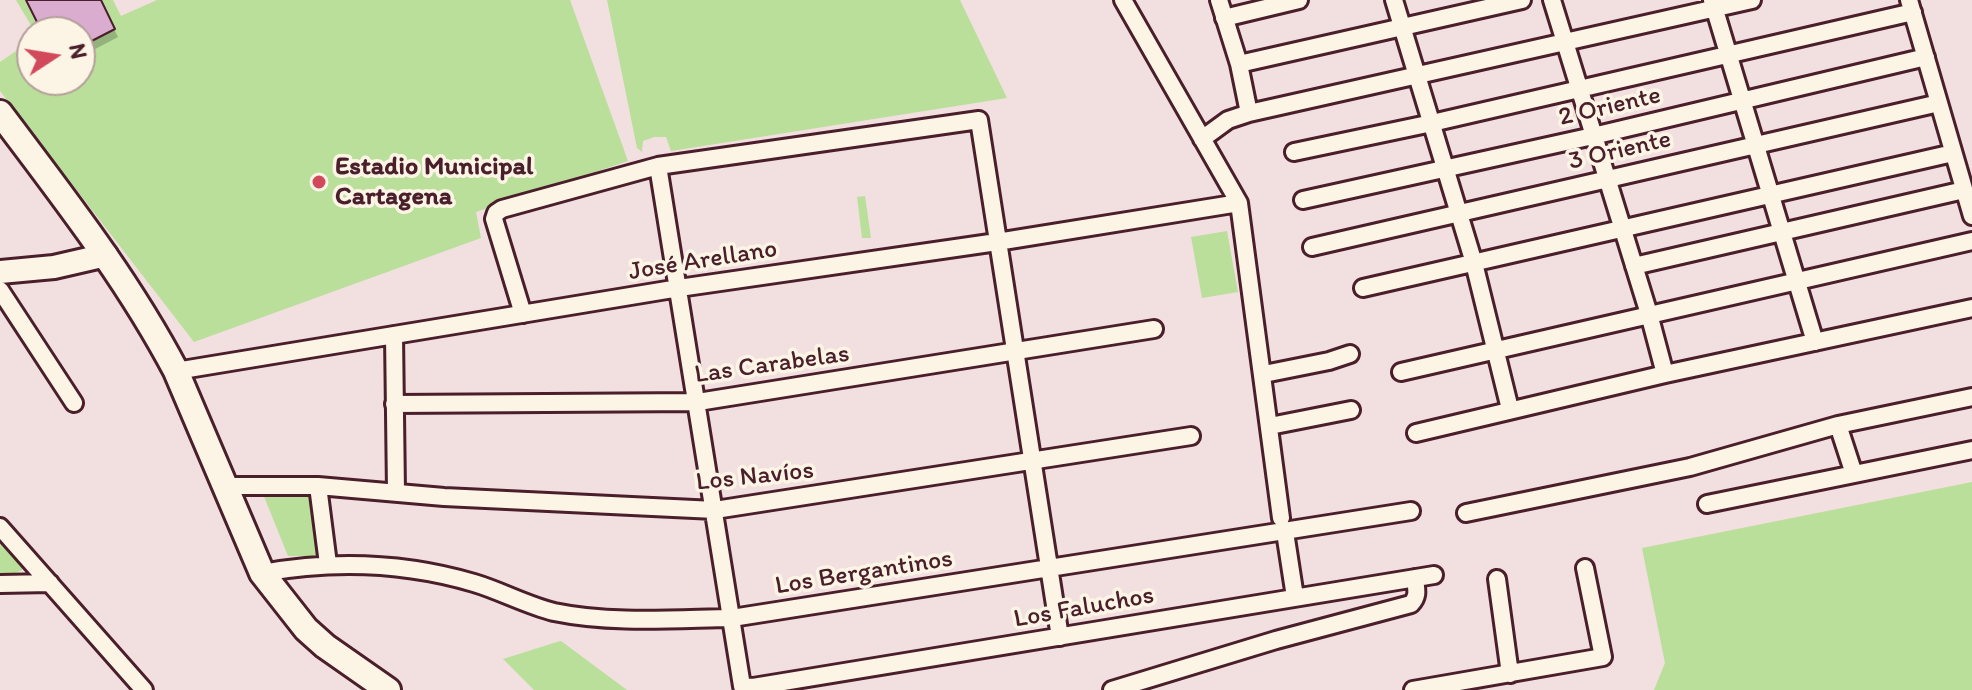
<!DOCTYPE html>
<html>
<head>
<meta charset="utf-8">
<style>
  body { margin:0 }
  #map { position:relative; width:1972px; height:690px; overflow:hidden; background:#f2dfdf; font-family:Itim,sans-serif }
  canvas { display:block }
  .north { position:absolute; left:16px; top:16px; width:80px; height:80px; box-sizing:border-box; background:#fcf5e5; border:2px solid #b59f9b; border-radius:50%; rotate:78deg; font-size:22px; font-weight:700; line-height:32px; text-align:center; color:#4a1f2b }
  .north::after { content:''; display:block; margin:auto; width:28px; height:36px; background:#d1495b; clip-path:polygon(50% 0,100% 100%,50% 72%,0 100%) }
</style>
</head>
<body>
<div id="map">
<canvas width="1972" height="690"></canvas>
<div class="north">N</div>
</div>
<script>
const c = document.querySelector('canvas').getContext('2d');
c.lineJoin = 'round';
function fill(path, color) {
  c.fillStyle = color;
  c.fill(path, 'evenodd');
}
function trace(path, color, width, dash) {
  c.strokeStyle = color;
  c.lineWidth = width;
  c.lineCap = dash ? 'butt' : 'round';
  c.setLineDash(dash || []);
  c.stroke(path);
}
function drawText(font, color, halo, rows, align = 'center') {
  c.font = font + ' Itim,sans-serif';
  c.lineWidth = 7;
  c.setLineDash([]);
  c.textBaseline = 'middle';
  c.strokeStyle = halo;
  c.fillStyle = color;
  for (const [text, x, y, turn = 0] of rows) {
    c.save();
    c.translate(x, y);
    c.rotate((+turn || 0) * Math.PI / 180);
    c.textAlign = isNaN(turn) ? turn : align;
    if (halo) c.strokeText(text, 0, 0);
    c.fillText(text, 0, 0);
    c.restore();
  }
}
const green = new Path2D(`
  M16,0H113L121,16L157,0H570L628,161L476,212L481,238L194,342L0,91V62L32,40V80H80V32H35Z
  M607,0H960L1007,98L671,151L666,137H654L643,141L642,152L637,148Z
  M865,196L871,238H862L857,197Z
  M1227,231L1238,292L1202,298L1191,237Z
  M1972,482V690H1654L1665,663L1642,548Z
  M261,489L315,490L323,556H288Z
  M0,539L23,565L22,570L12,575L0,574Z
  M560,641H561L627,690H534L503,659Z`);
const shadow = new Path2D(`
  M28,0H99L118,37L80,57V32H44Z`);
const building = new Path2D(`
  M26,0H101L115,29L80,47V32H42Z`);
const street = new Path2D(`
  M1123,0L1239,203L1281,518
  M1219,0L1239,64L1249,113
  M1394,0L1474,263L1510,409
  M1552,0L1649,314L1665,374
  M1712,0L1815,342
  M1909,0L1972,216
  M1224,18L1299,0
  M1239,64L1522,0
  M1202,139L1228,120L1249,113L1752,0
  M1294,152L1432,123L1913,12
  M658,166L742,686L753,687L1434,575
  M1303,200L1593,136L1926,57
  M1312,247L1939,103
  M1634,266L1964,190
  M1363,288L1953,153
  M0,290L74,403
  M523,314L494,219L496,213L502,209L658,166L979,120L1060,637
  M394,335L396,492
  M176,371L679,288L997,242L1239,203
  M1401,372L1972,241
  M1264,374L1329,361L1350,354
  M394,404L698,402L1154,329
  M1838,425L1854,474
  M1270,426L1351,410
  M1416,433L1665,374L1972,308
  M224,486H318L444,497L715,510L1191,436
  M318,486L328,564
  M1707,504L1972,450
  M1466,513L1690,467L1838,425L1972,397
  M0,527L144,690
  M1285,532L1295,597
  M262,573C334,560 403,562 474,583C501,591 526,605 554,612C612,624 673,619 732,618L1411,511
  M1497,579L1510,674
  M0,584L50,583
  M1112,690L1276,640L1411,604C1419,596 1416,589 1415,578
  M1413,690L1603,657L1585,568`);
const secondary = new Path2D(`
  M0,272L54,267L106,255`);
const primary = new Path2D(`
  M0,113C63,197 127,278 176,371L262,573L306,629L325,646L388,690`);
const markers = [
  [319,182,8,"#d1495b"]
];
const streetNames = [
  ["2 Oriente",1610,107,-13],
  ["3 Oriente",1620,151,-13],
  ["José Arellano",703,261,-9],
  ["Las Carabelas",772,365,-8],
  ["Los Navíos",755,477,-6],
  ["Los Bergantinos",864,573,-9],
  ["Los Faluchos",1084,608,-10]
];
const poiNames = [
  ["Estadio Municipal",335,167],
  ["Cartagena",335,197]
];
fill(green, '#badf9a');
fill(shadow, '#0003');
fill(building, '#d9acd0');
trace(building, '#4a1f2b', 2);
trace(street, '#4a1f2b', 22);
trace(secondary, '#4a1f2b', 28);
trace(primary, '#4a1f2b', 30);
trace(street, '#fcf5e5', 16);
trace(secondary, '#fcf5e5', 22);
trace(primary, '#fcf5e5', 24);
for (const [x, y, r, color] of markers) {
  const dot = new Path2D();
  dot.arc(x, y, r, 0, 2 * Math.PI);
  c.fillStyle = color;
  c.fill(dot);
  trace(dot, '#fcf5e5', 3);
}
drawText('26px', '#4a1f2b', '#fcf5e5', streetNames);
drawText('bold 26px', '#4a1f2b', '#fcf5e5', poiNames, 'left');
</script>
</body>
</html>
